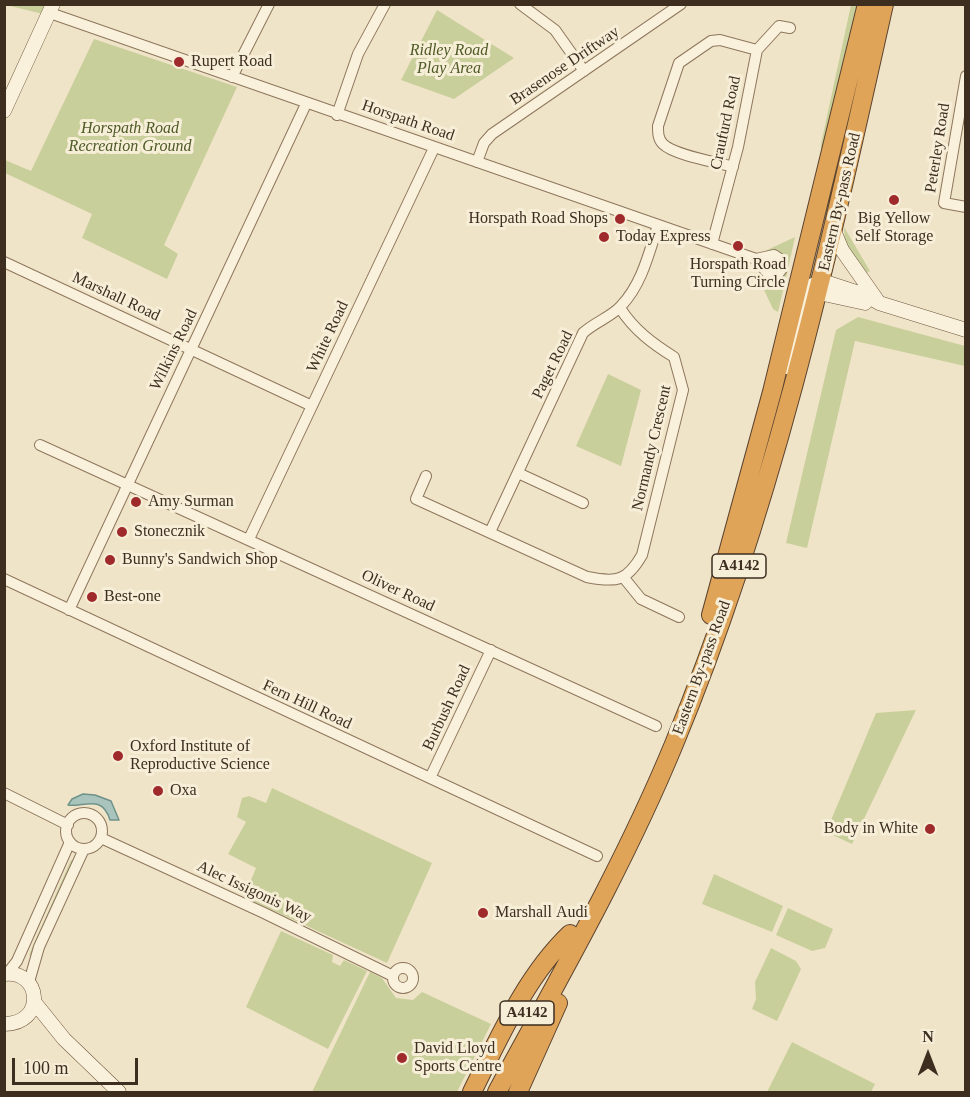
<!DOCTYPE html>
<html>
<head>
<meta charset="utf-8">
<style>
  body { margin:0 }
  #map { position:relative; width:970px; height:1097px; overflow:hidden; background:#f0e4c8; font-family:Georgia,serif }
  canvas { display:block }
  .frame { position:absolute; inset:0; border:6px solid #3d2e20; pointer-events:none }
  .north { position:absolute; left:898px; top:1025px; width:60px; height:60px; -webkit-text-stroke:4px #f7eed8; paint-order:stroke; rotate:0deg; font-size:16px; font-weight:700; line-height:24px; text-align:center; color:#3d2e20 }
  .north::after { content:''; display:block; margin:auto; width:21px; height:27px; background:#3d2e20; clip-path:polygon(50% 0,100% 100%,50% 72%,0 100%) }
  .scale { position:absolute; left:12px; top:1058px; width:126px; height:27px; box-sizing:border-box; border:3px solid #3d2e20; border-top:0; padding-left:8px; font-size:18px; line-height:21px; white-space:nowrap; color:#3d2e20; -webkit-text-stroke:4px #f7eed8; paint-order:stroke }
</style>
</head>
<body>
<div id="map">
<canvas width="970" height="1097"></canvas>
<div class="frame"></div>
<div class="north">N</div>
<div class="scale">100 m</div>
</div>
<script>
const c = document.querySelector('canvas').getContext('2d');
c.lineJoin = 'round';
function fill(path, color) {
  c.fillStyle = color;
  c.fill(path, 'evenodd');
}
function trace(path, color, width, dash) {
  c.strokeStyle = color;
  c.lineWidth = width;
  c.lineCap = dash ? 'butt' : 'round';
  c.setLineDash(dash || []);
  c.stroke(path);
}
function drawText(font, color, halo, rows, align = 'center') {
  c.font = font + ' Georgia,serif';
  c.lineWidth = 6;
  c.setLineDash([]);
  c.textBaseline = 'middle';
  c.strokeStyle = halo;
  c.fillStyle = color;
  for (const [text, x, y, turn = 0] of rows) {
    c.save();
    c.translate(x, y);
    c.rotate((+turn || 0) * Math.PI / 180);
    c.textAlign = isNaN(turn) ? turn : align;
    if (halo) c.strokeText(text, 0, 0);
    c.fillText(text, 0, 0);
    c.restore();
  }
}
const green = new Path2D(`
  M6,5H44L43,14Z
  M851,5H857L821,153V144Z
  M437,10L514,58L454,99L401,80Z
  M94,39L237,87L164,245L178,254L167,279L82,238L92,214L5,173V160L31,171Z
  M844,227L870,271L863,275L845,247Z
  M795,237L788,269L787,260L781,254L765,251Z
  M788,269L778,312L773,309L756,273L771,282L783,278Z
  M858,317L965,346V366L855,341L807,548L786,543L836,330Z
  M608,374L641,390L621,466L576,446Z
  M916,710L852,844L826,832L876,713Z
  M272,788L432,863L387,963L244,897L256,868L228,854L246,822L237,817L242,798L249,796L266,803Z
  M71,860L74,861L30,956L29,955Z
  M714,874L783,906L772,932L702,904Z
  M788,908L833,929L825,948L812,951L776,935Z
  M281,931L333,955L332,962L340,966L344,960L367,971L328,1049L246,1007Z
  M771,948L796,961L801,969L777,1021L752,1009L756,999L755,982Z
  M370,972L382,978L396,998L413,1000L422,992L491,1024L457,1092H312Z
  M792,1042L875,1084L871,1092H767Z`);
const water = new Path2D(`
  M83,794L95,795L111,801L119,820H110C102,793 82,808 68,805L72,799Z`);
const street = new Path2D(`
  M520,4L555,30L584,71
  M50,13L756,259L774,255L780,259L782,269L778,274L769,275L756,259
  M966,76L944,203L966,207
  M232,77L269,4
  M337,115L358,54L385,4
  M477,162L484,143L492,134L681,4
  M733,167C716,162 674,155 663,144C658,139 658,133 658,126L679,63L711,41L720,40L757,50
  M712,244L738,147L757,50L779,26L790,28
  M4,262L312,406
  M40,445L656,726
  M518,473L583,503
  M426,476L416,499L587,577C617,583 627,581 642,555L683,390L674,357C653,344 634,330 620,308
  M490,532L583,333C595,322 611,317 621,306C642,284 649,253 658,225
  M249,539L434,148
  M624,578L641,599L679,617
  M4,579L597,856
  M69,610L306,104
  M430,778L491,650
  M4,793L68,825
  M66 831a18 18 0 1 1 36 0a18 18 0 1 1-36 0Z
  M101,838L264,913L393,976
  M393 978a10 10 0 1 1 20 0a10 10 0 1 1-20 0Z
  M7,974L17,961L70,842
  M29,982L39,947L84,849`);
const secondary = new Path2D(`
  M4,111L53,4
  M834,231L842,250L877,300
  M811,288L819,293L865,303
  M787,367L808,287L822,281L865,295L879,303L966,330
  M4,974C41,969 47,1024 4,1024
  M35,1003L64,1039L119,1092`);
const highway = new Path2D(`
  M711,615L772,392L867,4
  M472,1092C499,1038 526,976 570,934
  M497,1092C559,978 624,865 674,744C773,506 828,255 884,4
  M518,1092L558,1003`);
const markers = [
  [179,62,6,"#9e2a2b"],
  [894,200,6,"#9e2a2b"],
  [620,219,6,"#9e2a2b"],
  [604,237,6,"#9e2a2b"],
  [738,246,6,"#9e2a2b"],
  [136,502,6,"#9e2a2b"],
  [122,532,6,"#9e2a2b"],
  [110,560,6,"#9e2a2b"],
  [92,597,6,"#9e2a2b"],
  [118,756,6,"#9e2a2b"],
  [158,791,6,"#9e2a2b"],
  [930,829,6,"#9e2a2b"],
  [483,913,6,"#9e2a2b"],
  [402,1058,6,"#9e2a2b"]
];
const shields = [
  [739,566,54],
  [527,1013,54]
];
const shieldNames = [
  ["A4142",739,566],
  ["A4142",527,1013]
];
const parkNames = [
  ["Ridley Road",449,51],
  ["Play Area",449,69],
  ["Horspath Road",130,129],
  ["Recreation Ground",130,147]
];
const poiNames = [
  ["Rupert Road",191,62],
  ["Horspath Road Shops",608,219,"right"],
  ["Big Yellow",894,219,"center"],
  ["Self Storage",894,237,"center"],
  ["Today Express",616,237],
  ["Horspath Road",738,265,"center"],
  ["Turning Circle",738,283,"center"],
  ["Amy Surman",148,502],
  ["Stonecznik",134,532],
  ["Bunny's Sandwich Shop",122,560],
  ["Best-one",104,597],
  ["Oxford Institute of",130,747],
  ["Reproductive Science",130,765],
  ["Oxa",170,791],
  ["Body in White",918,829,"right"],
  ["Marshall Audi",495,913],
  ["David Lloyd",414,1049],
  ["Sports Centre",414,1067]
];
const streetNames = [
  ["Brasenose Driftway",565,66,-34],
  ["Horspath Road",408,121,19],
  ["Craufurd Road",726,123,-78],
  ["Peterley Road",938,148,-81],
  ["Eastern By-pass Road",840,202,-77],
  ["Marshall Road",116,297,25],
  ["White Road",328,337,-65],
  ["Wilkins Road",174,350,-64],
  ["Paget Road",553,365,-64],
  ["Normandy Crescent",652,448,-77],
  ["Oliver Road",398,591,25],
  ["Eastern By-pass Road",702,668,-70],
  ["Fern Hill Road",307,705,25],
  ["Burbush Road",447,708,-65],
  ["Alec Issigonis Way",254,892,25]
];
fill(green, '#c9cf9b');
fill(water, '#a9c4bc');
trace(water, '#6f938a', 1.5);
trace(street, '#8d765c', 12);
trace(secondary, '#6f573f', 15);
trace(highway, '#5b4430', 20);
trace(street, '#faf1dc', 10);
trace(secondary, '#faf1dc', 14);
trace(highway, '#e0a458', 18);
for (const [x, y, r, color] of markers) {
  const dot = new Path2D();
  dot.arc(x, y, r, 0, 2 * Math.PI);
  c.fillStyle = color;
  c.fill(dot);
  trace(dot, '#f7eed8', 2);
}
for (const [x, y, w] of shields) {
  const box = new Path2D();
  box.roundRect(x - w / 2, y - 12, w, 24, 4.5);
  c.fillStyle = '#f7eed8';
  c.fill(box);
  trace(box, '#3d2e20', 1.5);
}
drawText('bold 15px', '#3d2e20', null, shieldNames);
drawText('italic 16px', '#4d5a26', '#f7eed8', parkNames);
drawText('16px', '#3d2e20', '#f7eed8', poiNames, 'left');
drawText('16px', '#3d2e20', '#f7eed8', streetNames);
</script>
</body>
</html>
